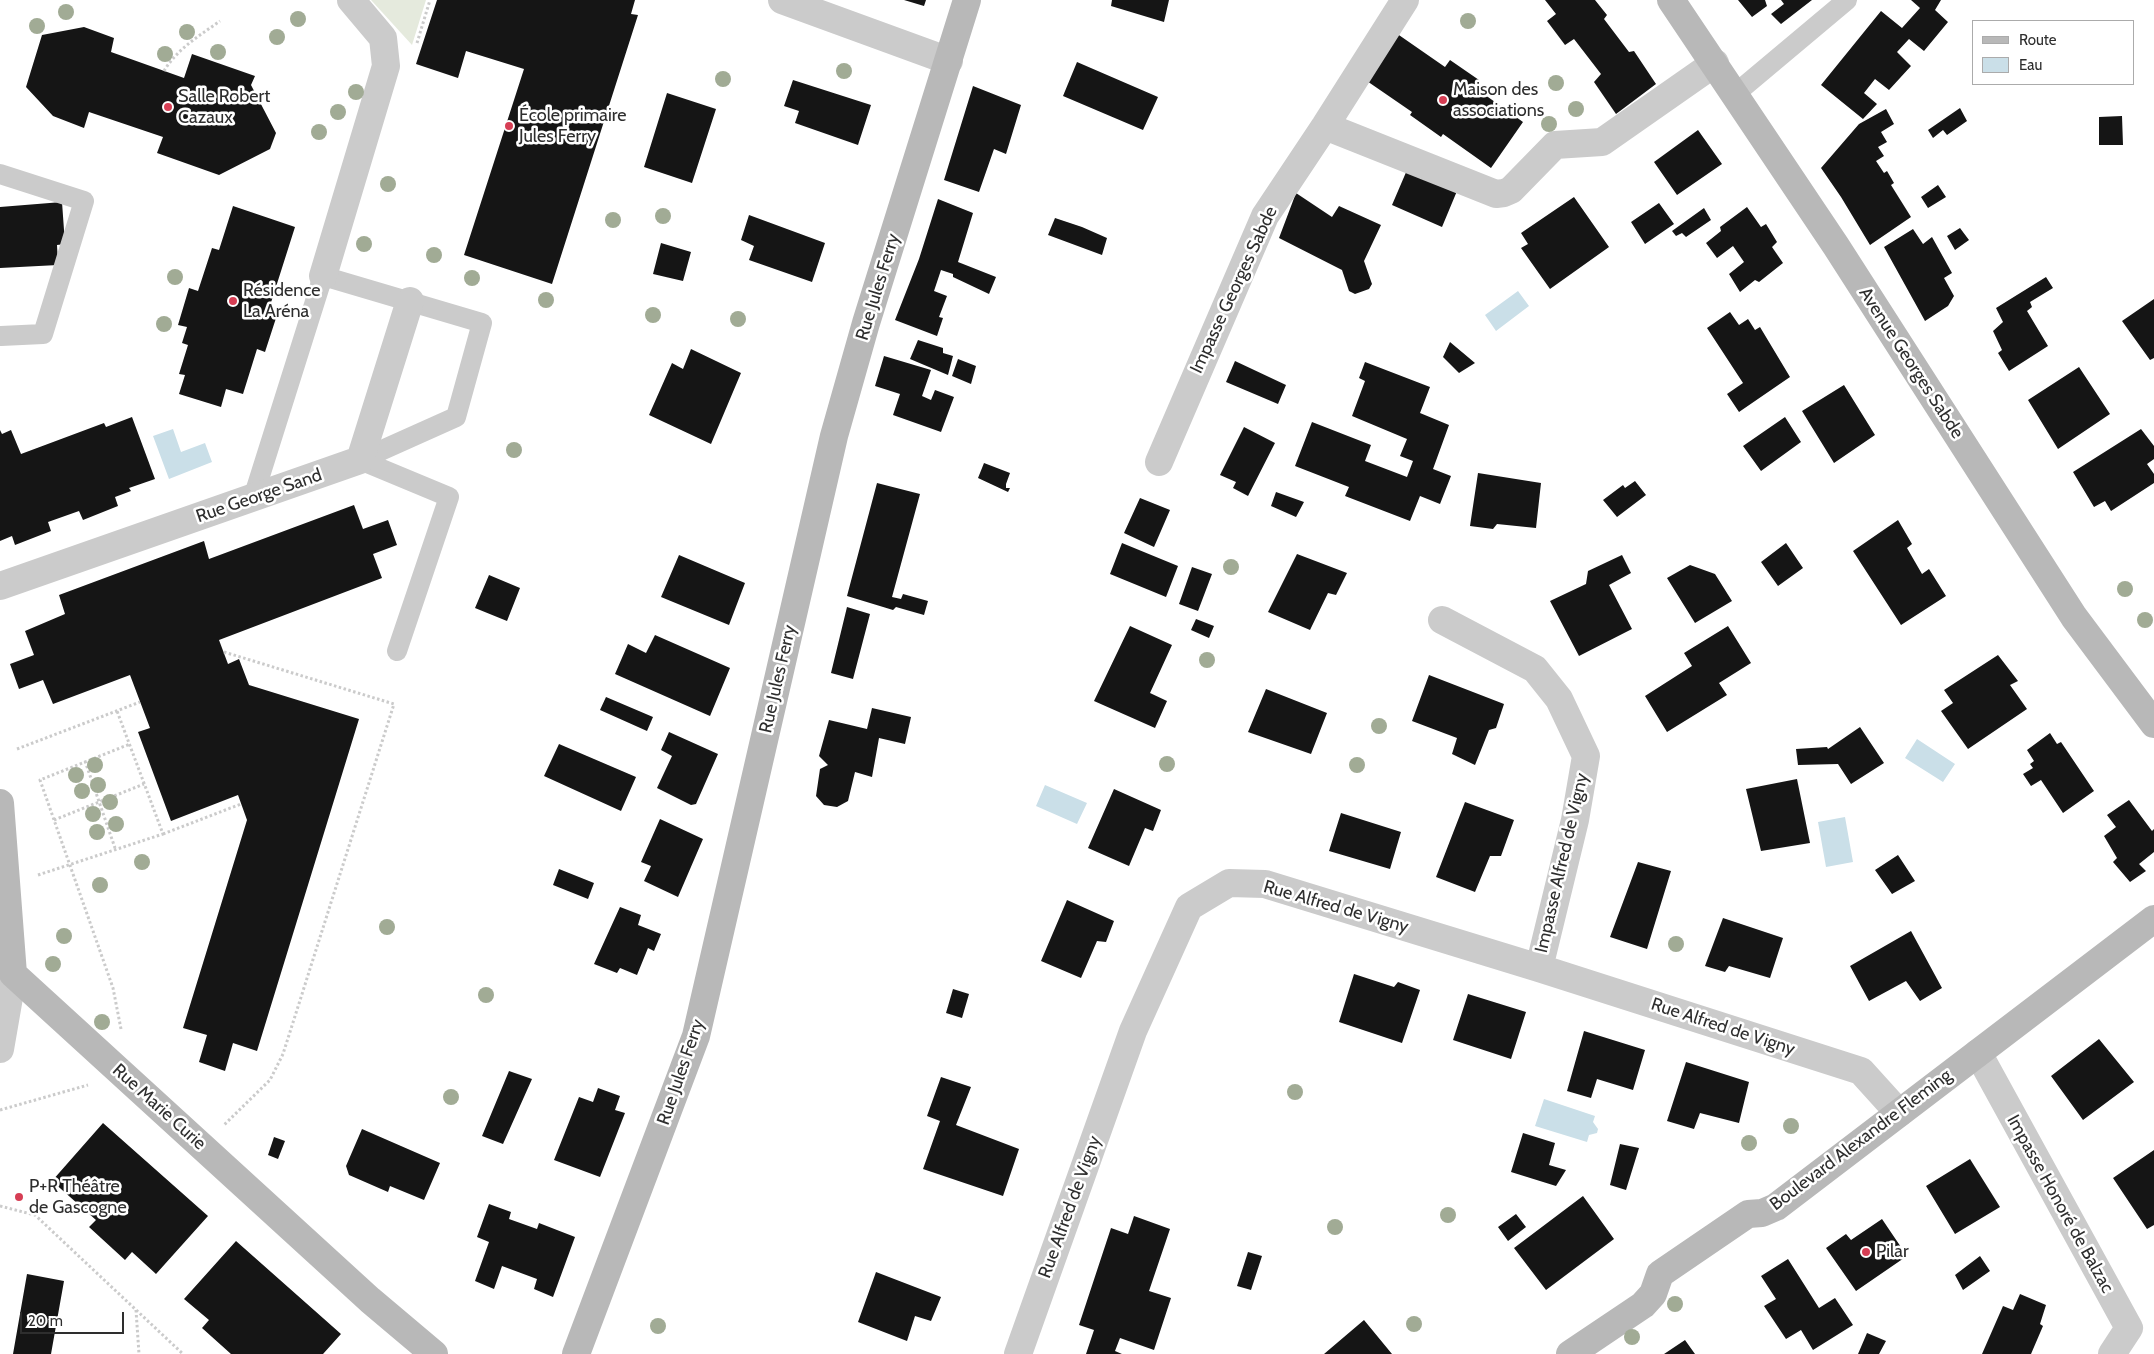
<!DOCTYPE html>
<html>
<head>
<meta charset="utf-8">
<style>
  body { margin:0 }
  #map { position:relative; width:2154px; height:1354px; overflow:hidden; background:#fff; font-family:Cabin,sans-serif }
  canvas { display:block }
  .legend { position:absolute; left:1972px; top:20px; width:162px; height:65px; box-sizing:border-box; background:#fff; border:1px solid #ababab; margin:0; padding:6px 9px; list-style:none; font-size:15px; color:#2e2e2e }
  .legend li { display:flex; align-items:center; gap:10px; height:25px }
  .legend b { width:25px; border:1px solid #ababab }
  .scale { position:absolute; left:20px; top:1312px; width:104px; height:22px; box-sizing:border-box; border:2px solid #2e2e2e; border-top:0; padding-left:6px; font-size:15px; line-height:18px; white-space:nowrap; color:#2e2e2e; -webkit-text-stroke:4px #fff; paint-order:stroke }
</style>
</head>
<body>
<div id="map">
<canvas width="2154" height="1354"></canvas>
<ul class="legend">
<li><b style="height:6px;background:#b8b8b8"></b>Route</li>
<li><b style="height:14px;background:#cadfe8"></b>Eau</li>
</ul>
<div class="scale">20 m</div>
</div>
<script>
const c = document.querySelector('canvas').getContext('2d');
c.lineJoin = 'round';
function fill(path, color) {
  c.fillStyle = color;
  c.fill(path, 'evenodd');
}
function trace(path, color, width, dash) {
  c.strokeStyle = color;
  c.lineWidth = width;
  c.lineCap = dash ? 'butt' : 'round';
  c.setLineDash(dash || []);
  c.stroke(path);
}
function drawText(font, color, halo, rows, align = 'center') {
  c.font = font + ' Cabin,sans-serif';
  c.lineWidth = 5;
  c.setLineDash([]);
  c.textBaseline = 'middle';
  c.strokeStyle = halo;
  c.fillStyle = color;
  for (const [text, x, y, turn = 0] of rows) {
    c.save();
    c.translate(x, y);
    c.rotate((+turn || 0) * Math.PI / 180);
    c.textAlign = isNaN(turn) ? turn : align;
    if (halo) c.strokeText(text, 0, 0);
    c.fillText(text, 0, 0);
    c.restore();
  }
}
const green = new Path2D(`
  M371,0H426L412,45Z`);
const water = new Path2D(`
  M1518,291L1529,306L1496,331L1485,315Z
  M173,429L181,452L205,443L212,462L169,479L153,436Z
  M1917,739L1955,764L1943,782L1905,758Z
  M1045,785L1087,803L1077,824L1036,806Z
  M1845,817L1853,862L1826,867L1818,822Z
  M1544,1099L1595,1116L1593,1122L1598,1129L1597,1133L1589,1135L1587,1142L1535,1126Z`);
const building = new Path2D(`
  M437,0H635L631,14L638,15L552,284L464,255L524,69L466,51L458,78L416,64Z
  M904,0H926L924,6Z
  M1112,0H1169L1164,22L1111,6Z
  M1545,0H1595L1607,15L1604,19L1629,52L1634,51L1656,84L1616,114L1594,82L1601,74L1574,39L1565,45L1547,21L1556,14Z
  M1738,0H1765L1767,6L1752,17Z
  M1781,0H1812L1781,24L1771,14L1784,4Z
  M1911,0H1941L1935,10L1948,22L1924,51L1909,39L1897,52L1911,66L1889,90L1875,79L1864,93L1877,104L1863,119L1821,85L1881,11L1902,28L1920,8Z
  M84,27L114,38L111,52L184,78L192,54L255,76L251,85L276,133L270,149L219,175L157,153L163,137L89,112L84,128L53,116L26,87L42,35Z
  M1396,33L1445,67L1450,60L1479,80L1474,87L1523,122L1491,168L1443,134L1441,137L1410,115L1412,112L1364,79Z
  M1077,62L1158,97L1143,130L1063,96Z
  M793,80L871,105L858,145L795,123L799,111L784,106Z
  M973,86L1021,105L1006,154L994,149L979,192L944,180Z
  M667,93L716,109L692,183L644,167Z
  M1960,108L1967,121L1947,135L1943,130L1933,138L1928,130Z
  M1886,109L1894,124L1881,132L1887,142L1878,147L1884,156L1876,161L1884,173L1887,171L1894,183L1891,185L1911,217L1870,245L1841,197L1821,168L1859,124Z
  M2122,116L2123,145H2099V117Z
  M1698,130L1722,164L1677,195L1654,162Z
  M1407,170L1457,191L1442,227L1392,205Z
  M1938,185L1946,197L1928,208L1921,197Z
  M1296,193L1332,217L1339,206L1381,225L1364,261L1372,284L1369,289L1355,294L1349,291L1342,270L1279,238Z
  M1574,197L1609,247L1550,289L1521,248L1528,244L1521,233Z
  M938,199L973,213L958,262L996,277L989,294L953,277V274L941,270L934,291L947,296L939,317L943,318L937,336L895,320L919,259Z
  M62,202L65,244L57,245L58,265L0,268V207Z
  M1659,203L1674,224L1645,244L1631,222Z
  M233,206L295,227L268,312L277,315L265,352L257,349L243,394L226,389L221,407L179,394L185,375L179,374L188,345L182,343L187,327L178,325L189,288L198,291L212,248L219,250Z
  M1747,207L1761,227L1766,224L1777,242L1772,247L1783,263L1759,282L1755,280L1740,292L1729,274L1744,262L1733,246L1717,258L1706,243L1721,231L1720,227Z
  M1704,208L1711,220L1686,237L1682,233L1676,236L1672,231Z
  M749,215L825,243L812,282L749,260L754,246L741,240Z
  M1055,218L1082,227L1107,238L1102,255L1048,235Z
  M1960,228L1969,240L1955,250L1947,236Z
  M1913,229L1923,244L1932,237L1952,273L1944,278L1954,296L1948,306L1925,321L1884,247Z
  M661,243L691,252L683,281L653,274Z
  M2046,277L2053,288L2030,302L2032,307L2027,311L2048,346L2009,371L1998,353L2002,350L1993,331L2003,322L1996,308Z
  M2154,299V358L2150,360L2122,321Z
  M1730,312L1739,325L1748,319L1755,330L1760,327L1790,377L1739,412L1727,394L1743,383L1707,328Z
  M918,340L943,348V353L953,356L948,375L910,359Z
  M1450,342L1475,363L1459,373L1443,357Z
  M691,349L741,373L711,444L649,415L672,363L683,369Z
  M884,356L931,370L922,396L931,400L935,390L954,397L941,432L893,415L900,394L875,386Z
  M958,359L976,366L971,384L952,376Z
  M1235,361L1286,385L1278,404L1226,382Z
  M1365,362L1430,387L1420,413L1449,425L1433,469L1451,476L1440,504L1420,496L1410,521L1345,496L1349,487L1295,466L1312,422L1371,445L1365,461L1407,477L1413,461L1400,456L1407,439L1352,416L1365,381L1359,378Z
  M2079,367L2110,414L2058,449L2028,400Z
  M1844,385L1875,435L1834,463L1802,411Z
  M132,417L155,479L129,488L131,491L115,497L118,506L83,520L79,511L48,522L51,531L15,545L12,536L0,541V430L2,434L11,430L21,454L104,423L106,427Z
  M1785,417L1801,442L1761,471L1743,446Z
  M1244,427L1275,443L1248,496L1233,488L1236,482L1220,475Z
  M2141,429L2154,446V459L2147,464L2154,474V483L2111,511L2105,501L2094,507L2073,472Z
  M984,463L1010,473L1006,484V488H1010L1008,492L978,478Z
  M1478,473L1541,483L1536,528L1497,524L1493,529L1470,526Z
  M1635,481L1646,495L1617,517L1603,500L1623,485L1625,488Z
  M877,483L920,494L892,597L901,599L903,594L928,601L924,615L896,607L893,610L847,596Z
  M1276,492L1304,502L1296,517L1271,506Z
  M1140,498L1170,510L1154,547L1124,533Z
  M354,505L363,529L388,520L397,545L373,554L382,578L219,640L228,664L239,659L249,685L359,719L257,1051L233,1043L225,1071L199,1062L207,1035L183,1028L247,820L238,795L171,821L138,732L150,728L130,675L53,704L43,680L19,689L10,664L34,655L25,631L65,614L59,595L204,541L209,559Z
  M1898,520L1912,544L1907,548L1922,574L1929,569L1946,596L1901,625L1853,551Z
  M1122,543L1178,566L1166,597L1110,574Z
  M1786,543L1803,568L1778,586L1761,562Z
  M1297,554L1347,573L1336,595L1328,593L1310,630L1268,612Z
  M679,555L745,583L729,625L661,597Z
  M1622,555L1631,573L1609,585L1632,629L1579,656L1550,601L1586,584L1588,571Z
  M1690,565L1715,574L1732,601L1695,623L1667,578Z
  M1192,567L1212,574L1198,611L1179,604Z
  M489,575L520,588L507,621L475,608Z
  M847,607L870,614L853,679L831,673Z
  M1196,619L1214,626L1209,638L1191,630Z
  M1130,626L1172,645L1150,693L1167,701L1155,728L1094,701Z
  M1728,626L1751,663L1719,683L1727,695L1667,732L1645,696L1692,666L1684,653Z
  M655,635L730,668L710,716L615,674L628,644L646,653Z
  M1998,655L2018,681L2010,685L2027,709L1968,749L1941,711L1953,703L1944,690Z
  M1429,675L1504,704L1496,728L1489,730L1475,765L1452,754L1457,738L1412,721Z
  M1266,689L1327,713L1311,754L1248,732Z
  M606,697L653,717L647,731L600,710Z
  M872,708L911,717L905,744L879,738L872,777L855,772L848,801L837,807L824,805L816,796L820,769L828,765L819,756L829,720L867,729Z
  M1860,727L1884,763L1851,784L1838,764L1798,765L1796,749L1827,747L1828,749Z
  M669,732L718,754L696,804L691,805L657,788L672,756L661,750Z
  M2050,733L2057,744L2061,742L2094,791L2063,813L2041,780L2031,786L2023,774L2033,768L2030,764L2034,761L2027,750Z
  M559,744L636,777L621,811L544,776Z
  M1797,779L1810,843L1761,851L1746,789Z
  M1114,789L1161,810L1153,831L1145,828L1129,866L1088,848Z
  M2129,800L2152,831L2154,829V852L2139,864L2146,871L2130,882L2113,862L2117,858L2104,836L2116,827L2107,815Z
  M1465,802L1514,820L1501,856H1490L1475,892L1436,877Z
  M1341,813L1401,832L1390,869L1329,851Z
  M660,819L703,839L678,897L644,881L651,866L641,862Z
  M1898,855L1915,881L1892,894L1875,870Z
  M1638,862L1671,871L1647,949L1610,937Z
  M559,869L594,883L588,899L553,885Z
  M1067,900L1114,921L1106,942L1097,941L1081,978L1041,961Z
  M620,907L641,915L638,925L661,934L654,951L648,948L637,975L620,968L617,973L594,964Z
  M1723,918L1783,938L1770,978L1729,966L1725,972L1705,966Z
  M1911,931L1942,988L1920,1001L1906,981L1869,1001L1850,966Z
  M1354,974L1394,987L1398,982L1420,990L1402,1043L1339,1022Z
  M953,989L969,994L962,1018L946,1013Z
  M1468,994L1526,1012L1511,1059L1453,1040Z
  M1584,1031L1645,1050L1633,1090L1597,1079L1591,1098L1567,1091Z
  M2099,1039L2134,1082L2083,1120L2051,1076Z
  M1686,1062L1749,1082L1739,1123L1700,1113L1694,1129L1667,1121Z
  M509,1071L532,1079L503,1144L482,1136Z
  M941,1077L971,1087L956,1125L1019,1149L1003,1196L923,1169L940,1121L927,1116Z
  M598,1088L620,1096L615,1110L625,1113L600,1177L554,1160L579,1097L593,1102Z
  M103,1123L208,1216L156,1274L132,1252L125,1260L89,1227L96,1220L52,1181Z
  M362,1129L440,1163L424,1200L390,1186L388,1192L349,1175L346,1166Z
  M1523,1133L1555,1143L1549,1165L1566,1170L1556,1186L1511,1172Z
  M274,1137L285,1141L278,1159L268,1155Z
  M1620,1144L1639,1148L1626,1190L1610,1185Z
  M2154,1150V1225L2147,1229L2113,1178Z
  M1970,1159L2000,1207L1955,1234L1926,1186Z
  M1583,1196L1614,1239L1546,1290L1514,1248Z
  M489,1204L511,1212L509,1219L537,1229L539,1223L575,1237L553,1297L534,1289L537,1279L502,1266L494,1289L475,1281L489,1242L477,1237Z
  M1516,1214L1526,1227L1508,1241L1498,1227Z
  M1134,1216L1170,1229L1149,1291L1171,1298L1154,1350L1120,1338L1115,1351L1122,1354H1086L1094,1330L1079,1325L1111,1228L1128,1234Z
  M1882,1219L1907,1256L1856,1291L1826,1248L1846,1234L1851,1240Z
  M236,1241L341,1334L323,1354H231L202,1328L209,1320L184,1299Z
  M1248,1252L1262,1256L1251,1290L1237,1286Z
  M1980,1256L1990,1271L1963,1290L1955,1275Z
  M1788,1259L1819,1308L1835,1298L1853,1325L1813,1350L1801,1330L1786,1339L1764,1306L1776,1299L1761,1276Z
  M876,1272L941,1297L931,1321L915,1316L907,1341L858,1322Z
  M27,1274L64,1281L51,1354H13Z
  M2020,1294L2046,1305L2040,1324L2043,1326L2031,1354H1982L2003,1306L2013,1310Z
  M1364,1320L1392,1354H1324Z
  M1867,1333L1886,1341L1879,1354H1858Z
  M1685,1340L1695,1354H1664Z`);
const path = new Path2D(`
  M417,43L430,0
  M164,71C177,49 199,36 220,21
  M224,652L394,704L283,1054L270,1080L224,1125
  M17,749L140,702
  M85,761L115,848
  M54,820L144,784
  M163,834L241,804
  M38,875L163,834L117,711
  M121,1029L113,988L40,780L130,744
  M0,1110L88,1085
  M0,1206L35,1215L183,1354
  M136,1310L139,1354`);
const lane = new Path2D(`
  M1735,94L1847,0
  M0,174L84,201L43,334L1,336
  M253,498L323,276L482,323L456,417L360,460L449,497L397,651`);
const street = new Path2D(`
  M782,0L949,61
  M1325,126L1496,194L1504,193L1511,190L1555,145L1602,142L1715,63
  M323,276L386,66L383,38L351,0
  M1159,462L1265,216L1325,126L1405,0
  M0,586L360,460L410,301
  M1442,620L1535,669L1559,699L1586,756L1575,820L1539,968
  M0,1049L13,974
  M1978,1053L2129,1328L2112,1354
  M1018,1354L1133,1031L1189,907L1229,883L1265,884L1539,968L1861,1071L1899,1113`);
const secondary = new Path2D(`
  M1671,0L1836,246L2074,617L2154,724
  M0,803L13,974L370,1300L434,1354
  M576,1354L696,1036L834,436L866,323L967,0
  M1570,1354L1643,1305L1653,1294L1660,1274L1748,1214L1762,1213L1776,1207L2154,919`);
const trees = [
  [66,12],
  [298,19],
  [1468,21],
  [37,26],
  [187,32],
  [277,37],
  [218,52],
  [165,54],
  [844,71],
  [723,79],
  [1556,83],
  [356,92],
  [1576,109],
  [338,112],
  [1549,124],
  [319,132],
  [388,184],
  [663,216],
  [613,220],
  [364,244],
  [434,255],
  [175,277],
  [472,278],
  [546,300],
  [653,315],
  [738,319],
  [164,324],
  [514,450],
  [1231,567],
  [2125,589],
  [2145,620],
  [1207,660],
  [1379,726],
  [1167,764],
  [95,765],
  [1357,765],
  [76,775],
  [98,785],
  [82,791],
  [110,802],
  [93,814],
  [116,824],
  [97,832],
  [142,862],
  [100,885],
  [387,927],
  [64,936],
  [1676,944],
  [53,964],
  [486,995],
  [102,1022],
  [1295,1092],
  [451,1097],
  [1791,1126],
  [1749,1143],
  [1448,1215],
  [1335,1227],
  [1675,1304],
  [1414,1324],
  [658,1326],
  [1632,1337]
];
const markers = [
  [1443,100,5,"#d63e54"],
  [168,107,5,"#d63e54"],
  [509,126,5,"#d63e54"],
  [233,301,5,"#d63e54"],
  [19,1197,5,"#d63e54"],
  [1866,1252,5,"#d63e54"]
];
const poiNames = [
  ["Maison des",1453,90],
  ["associations",1453,111],
  ["Salle Robert",178,97],
  ["Cazaux",178,118],
  ["École primaire",519,116],
  ["Jules Ferry",519,137],
  ["Résidence",243,291],
  ["La Aréna",243,312],
  ["P+R Théâtre",29,1187],
  ["de Gascogne",29,1208],
  ["Pilar",1876,1252]
];
const streetNames = [
  ["Rue Jules Ferry",878,287,-73],
  ["Impasse Georges Sabde",1234,290,-65],
  ["Avenue Georges Sabde",1911,363,57],
  ["Rue George Sand",259,496,-19],
  ["Rue Jules Ferry",778,679,-77],
  ["Impasse Alfred de Vigny",1562,863,-77],
  ["Rue Alfred de Vigny",1336,907,16],
  ["Rue Alfred de Vigny",1723,1027,18],
  ["Rue Jules Ferry",681,1072,-71],
  ["Rue Marie Curie",159,1107,42],
  ["Boulevard Alexandre Fleming",1861,1140,-37],
  ["Impasse Honoré de Balzac",2060,1204,61],
  ["Rue Alfred de Vigny",1070,1207,-70]
];
fill(green, '#e5eadd');
fill(water, '#cadfe8');
fill(building, '#151515');
trace(path, '#cbcbcb', 3, [2.5, 2.5]);
trace(lane, '#cbcbcb', 20);
trace(street, '#cbcbcb', 28);
trace(secondary, '#b8b8b8', 28);
c.fillStyle = '#a1ab95';
for (const [x, y] of trees) {
  c.beginPath();
  c.arc(x, y, 8, 0, 2 * Math.PI);
  c.fill();
}
for (const [x, y, r, color] of markers) {
  const dot = new Path2D();
  dot.arc(x, y, r, 0, 2 * Math.PI);
  c.fillStyle = color;
  c.fill(dot);
  trace(dot, '#fff', 2);
}
drawText('18px', '#2e2e2e', '#fff', poiNames, 'left');
drawText('18px', '#2e2e2e', '#fff', streetNames);
</script>
</body>
</html>
